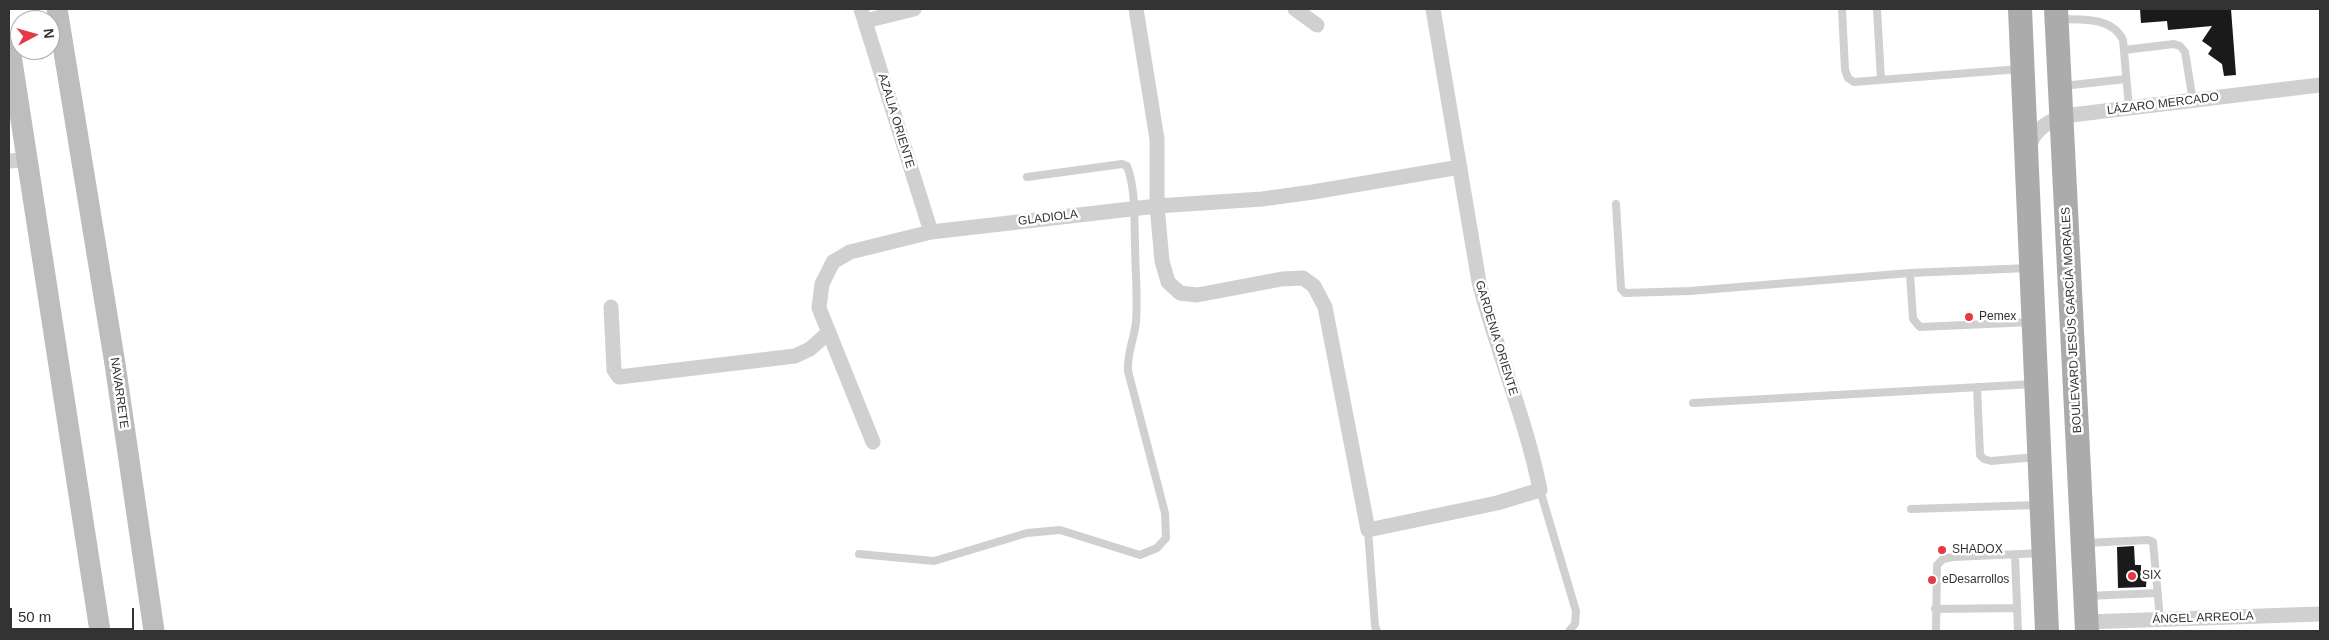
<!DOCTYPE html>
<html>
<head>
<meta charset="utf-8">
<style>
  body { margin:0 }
  #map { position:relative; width:2329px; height:640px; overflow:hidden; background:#fff; font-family:Arial,sans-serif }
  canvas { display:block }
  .frame { position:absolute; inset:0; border:10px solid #333; pointer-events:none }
  .north { position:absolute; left:10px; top:10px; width:50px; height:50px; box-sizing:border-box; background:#fff; border:1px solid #adadad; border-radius:50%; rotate:84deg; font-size:14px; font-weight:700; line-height:20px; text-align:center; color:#333 }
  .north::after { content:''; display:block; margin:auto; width:18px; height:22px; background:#e63946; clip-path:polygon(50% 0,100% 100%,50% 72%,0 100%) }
  .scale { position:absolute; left:10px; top:608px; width:124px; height:22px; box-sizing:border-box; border:2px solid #333; border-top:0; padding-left:6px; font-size:15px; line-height:18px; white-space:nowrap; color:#333; -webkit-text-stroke:4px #fff; paint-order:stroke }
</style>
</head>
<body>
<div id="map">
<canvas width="2329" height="640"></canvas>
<div class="frame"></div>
<div class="north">N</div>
<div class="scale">50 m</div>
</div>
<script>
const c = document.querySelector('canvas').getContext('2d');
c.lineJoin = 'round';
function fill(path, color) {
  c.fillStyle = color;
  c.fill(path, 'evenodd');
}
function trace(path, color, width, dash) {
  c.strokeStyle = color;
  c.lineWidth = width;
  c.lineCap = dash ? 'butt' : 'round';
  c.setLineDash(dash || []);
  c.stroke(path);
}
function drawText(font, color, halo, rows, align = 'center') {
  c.font = font + ' Arial,sans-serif';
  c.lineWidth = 5;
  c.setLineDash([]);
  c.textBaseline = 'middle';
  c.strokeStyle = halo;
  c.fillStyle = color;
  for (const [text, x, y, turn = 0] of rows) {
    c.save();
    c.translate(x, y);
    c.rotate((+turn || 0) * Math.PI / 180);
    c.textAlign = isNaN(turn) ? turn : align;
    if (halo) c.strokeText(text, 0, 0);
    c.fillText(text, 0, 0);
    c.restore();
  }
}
const building = new Path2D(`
  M2140,9H2231L2236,75L2224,76L2222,64L2208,54L2212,48L2202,41L2212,26L2168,30L2167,21L2141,23Z
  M2134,546L2135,565H2141V571H2147L2146,587L2118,588L2117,547Z`);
const lane = new Path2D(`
  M1842,9L1845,70L1848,78L1854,82L2020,69
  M1877,9L1881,80
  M2058,19C2081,20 2112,16 2123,40L2129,108
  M2124,50L2174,44L2180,46L2185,52L2193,101
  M2063,86L2126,79
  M1616,204L1621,289L1625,293L1690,291L1910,273
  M2029,268L1910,273L1913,319L1920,327L2032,322
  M1977,387L1980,455L1984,459L1991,461L2037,457
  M1693,403L2034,384
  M1540,490L1576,611L1575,624L1569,631
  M1911,509L2039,505
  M1368,530L1375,626L1377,631
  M2085,543L2148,540L2153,542L2160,619
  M859,554L934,561L1027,533L1060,530L1140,555L1157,548L1166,538L1165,513L1128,371C1127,352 1134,340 1136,322C1138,296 1135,269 1135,242C1134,218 1136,190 1127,166L1122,164L1027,177
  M2015,555L2018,631
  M2087,596L2158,593
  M1935,609L2017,608
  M1936,631L1937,565L1943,559L1953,557L2042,553`);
const street = new Path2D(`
  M861,9L931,232
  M1136,9L1157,139V206L1162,261L1168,282L1180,293L1197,295L1282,279L1303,278L1314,286L1325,307L1368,530L1497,503L1540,490C1526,419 1497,352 1479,282L1433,9
  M1295,9L1317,25
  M865,21L914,9
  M2029,148C2033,131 2046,122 2063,116L2320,85
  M9,161L26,160
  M611,307L614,370L619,377L795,356L810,349L829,332
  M873,442L819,308L822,284L833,262L850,252L931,232L1157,206L1262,199L1313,192L1460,167
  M2086,622L2320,614`);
const secondary = new Path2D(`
  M57,9L115,364L154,631
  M9,42L100,631`);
const primary = new Path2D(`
  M2020,9L2047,631
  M2056,9L2087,631`);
const markers = [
  [1969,317,5,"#e63946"],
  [1942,550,5,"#e63946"],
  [2132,576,5,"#e63946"],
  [1932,580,5,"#e63946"]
];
const streetNames = [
  ["LÁZARO MERCADO",2163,104,-7],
  ["AZALIA ORIENTE",896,121,73],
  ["GLADIOLA",1048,218,-7],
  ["BOULEVARD JESÚS GARCÍA MORALES",2072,320,-93],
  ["GARDENIA ORIENTE",1496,338,73],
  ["NAVARRETE",119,393,82],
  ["ÁNGEL ARREOLA",2203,618,-2]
];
const poiNames = [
  ["Pemex",1979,317],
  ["SHADOX",1952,550],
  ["SIX",2142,576],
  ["eDesarrollos",1942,580]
];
fill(building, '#1a1a1a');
trace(lane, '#d0d0d0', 8);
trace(street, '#d0d0d0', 15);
trace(secondary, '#bdbdbd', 21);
trace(primary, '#ababab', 24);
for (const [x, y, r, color] of markers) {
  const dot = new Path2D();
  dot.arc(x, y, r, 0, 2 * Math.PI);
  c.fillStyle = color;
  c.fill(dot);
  trace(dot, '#fff', 2);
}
drawText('12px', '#333', '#fff', streetNames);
drawText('12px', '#333', '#fff', poiNames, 'left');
</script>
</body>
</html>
